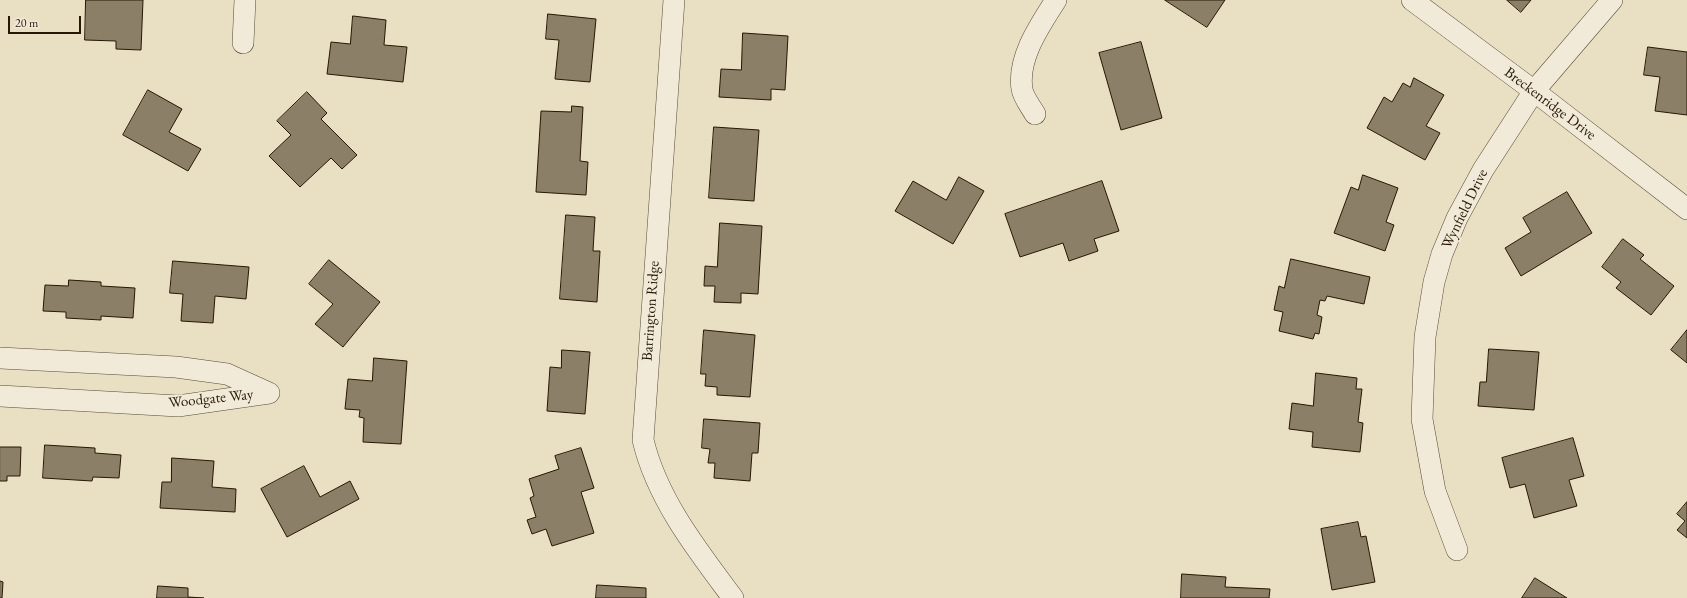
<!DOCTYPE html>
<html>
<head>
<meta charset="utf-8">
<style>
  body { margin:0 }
  #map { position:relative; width:1687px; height:598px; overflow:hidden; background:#e9dfc3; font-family:"EB Garamond",serif }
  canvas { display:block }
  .scale { position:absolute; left:8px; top:16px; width:73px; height:18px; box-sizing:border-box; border:2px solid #261804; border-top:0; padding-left:5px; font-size:12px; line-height:14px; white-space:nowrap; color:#261804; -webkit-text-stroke:3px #f1ead8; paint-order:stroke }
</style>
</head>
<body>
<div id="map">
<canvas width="1687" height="598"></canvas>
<div class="scale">20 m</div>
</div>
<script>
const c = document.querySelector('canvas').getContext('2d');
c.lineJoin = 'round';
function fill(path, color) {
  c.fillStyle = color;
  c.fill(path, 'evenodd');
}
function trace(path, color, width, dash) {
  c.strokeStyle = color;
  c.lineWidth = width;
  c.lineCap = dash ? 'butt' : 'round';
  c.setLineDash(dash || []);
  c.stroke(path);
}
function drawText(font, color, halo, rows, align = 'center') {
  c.font = font + ' "EB Garamond",serif';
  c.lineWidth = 4;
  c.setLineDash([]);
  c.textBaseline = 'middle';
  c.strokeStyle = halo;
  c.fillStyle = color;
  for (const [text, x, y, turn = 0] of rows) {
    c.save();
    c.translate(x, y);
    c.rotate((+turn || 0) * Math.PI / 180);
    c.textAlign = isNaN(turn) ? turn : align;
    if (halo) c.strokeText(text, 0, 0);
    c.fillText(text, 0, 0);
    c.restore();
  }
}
const building = new Path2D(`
  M86,0H143L141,50L116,49V41L85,40Z
  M1165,0H1225L1207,27Z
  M1507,0H1531L1521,12Z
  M548,14L596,19L590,82L555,79L559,40L546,39Z
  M353,16L386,20L384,45L407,47L403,82L327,74L331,42L350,44Z
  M743,33L788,36L785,90L771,89V100L719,97L721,69L741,70Z
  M1141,42L1162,118L1121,130L1099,53Z
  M1648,47L1687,52V115L1655,111L1660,77L1644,75Z
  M1414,78L1444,95L1426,126L1440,133L1425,160L1367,128L1384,97L1392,102L1403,83L1410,87Z
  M148,90L182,109L169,132L201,149L188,171L123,135Z
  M307,92L327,113L321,119L357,155L342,169L331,158L300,187L269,156L291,135L277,121Z
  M572,106L583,107L580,161L588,162L586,195L536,192L541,111L571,112Z
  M714,127L759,130L754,201L709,198Z
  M1363,175L1398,188L1386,222L1394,225L1385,251L1334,233L1351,187L1358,190Z
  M959,177L984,191L953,244L895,211L913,181L946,200Z
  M1102,181L1119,231L1094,239L1098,251L1069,261L1063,243L1020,257L1005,214Z
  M1567,192L1592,233L1521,276L1505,248L1531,232L1523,218Z
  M566,215L595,217L593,251H600L597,302L560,299Z
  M720,223L762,226L758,294L741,293V303L714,302L715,286H704L705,266L717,267Z
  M1623,239L1644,255L1640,259L1674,286L1651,315L1616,288L1621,282L1602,267Z
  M1291,259L1370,277L1364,304L1327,296L1325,301L1320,300L1317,315L1322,317L1319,334L1315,333L1313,339L1279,331L1283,312L1274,310L1279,286L1284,288Z
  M329,260L380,302L343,347L315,324L333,304L309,284Z
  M173,261L249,267L246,299L215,296L213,323L181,321L183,294L170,293Z
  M69,280L101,282V286L135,288L133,318L101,316V320L66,318V312L43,311L45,285L68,286Z
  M704,330L755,335L750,397L717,395V387L705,386L706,374H701Z
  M1687,330V363L1671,350Z
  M1489,349L1539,352L1534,410L1478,406L1480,382H1486Z
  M562,350L590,352L585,414L547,411L550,367L561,368Z
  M374,358L407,361L401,444L363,442L364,418L359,417L360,410L345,409L348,379L372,381Z
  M1316,373L1357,378L1356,389H1362L1358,422L1363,423L1360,452L1312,447L1313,432L1289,429L1292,403L1313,406Z
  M704,419L760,423L758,453H752L750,481L714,478L715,463H708L710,449L702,448Z
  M1573,438L1584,476L1569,480L1577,506L1534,518L1525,484L1510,488L1502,458Z
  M45,445L95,448V453L121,455L119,478L93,477L92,481L43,478Z
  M0,447H21L20,476H7V481H0Z
  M581,448L594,488L581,492L594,533L552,546L546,529L532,534L527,520L536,517L530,498L534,496L529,479L559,469L555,456Z
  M172,458L214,461L212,487L236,489L235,512L160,508L162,482H171Z
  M304,466L320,497L350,481L359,499L287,537L261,489Z
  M1687,502V538L1677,530L1685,521L1677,514Z
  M1358,522L1361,537L1366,536L1375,582L1332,590L1321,529Z
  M1182,574L1226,577L1225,587L1270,589L1269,598H1181Z
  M1535,578L1567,598H1522Z
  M0,581L3,582L2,598H0Z
  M597,585L646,588V598H596Z
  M158,586L188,588V597L204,598H157Z`);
const minor = new Path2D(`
  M674,0L643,440C657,499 697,550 733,598
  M1412,0L1534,91L1687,209
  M243,43L245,0
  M1035,114C1031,107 1023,97 1022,89C1017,58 1040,25 1056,0
  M0,358L176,367L227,374L269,393
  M0,396L178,406L269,393
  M1457,550L1435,491L1422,419L1425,337L1434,282L1442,254L1457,218L1483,170L1534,91L1612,0`);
const streetNames = [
  ["Breckenridge Drive",1550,104,37],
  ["Wynfield Drive",1465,209,-64],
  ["Barrington Ridge",651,311,-86],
  ["Woodgate Way",211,399,-6]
];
fill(building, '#8b7f67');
trace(building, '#261804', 1);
trace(minor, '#574a34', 22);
trace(minor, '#f1ead8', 21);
drawText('15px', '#261804', '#f1ead8', streetNames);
</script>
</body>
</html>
